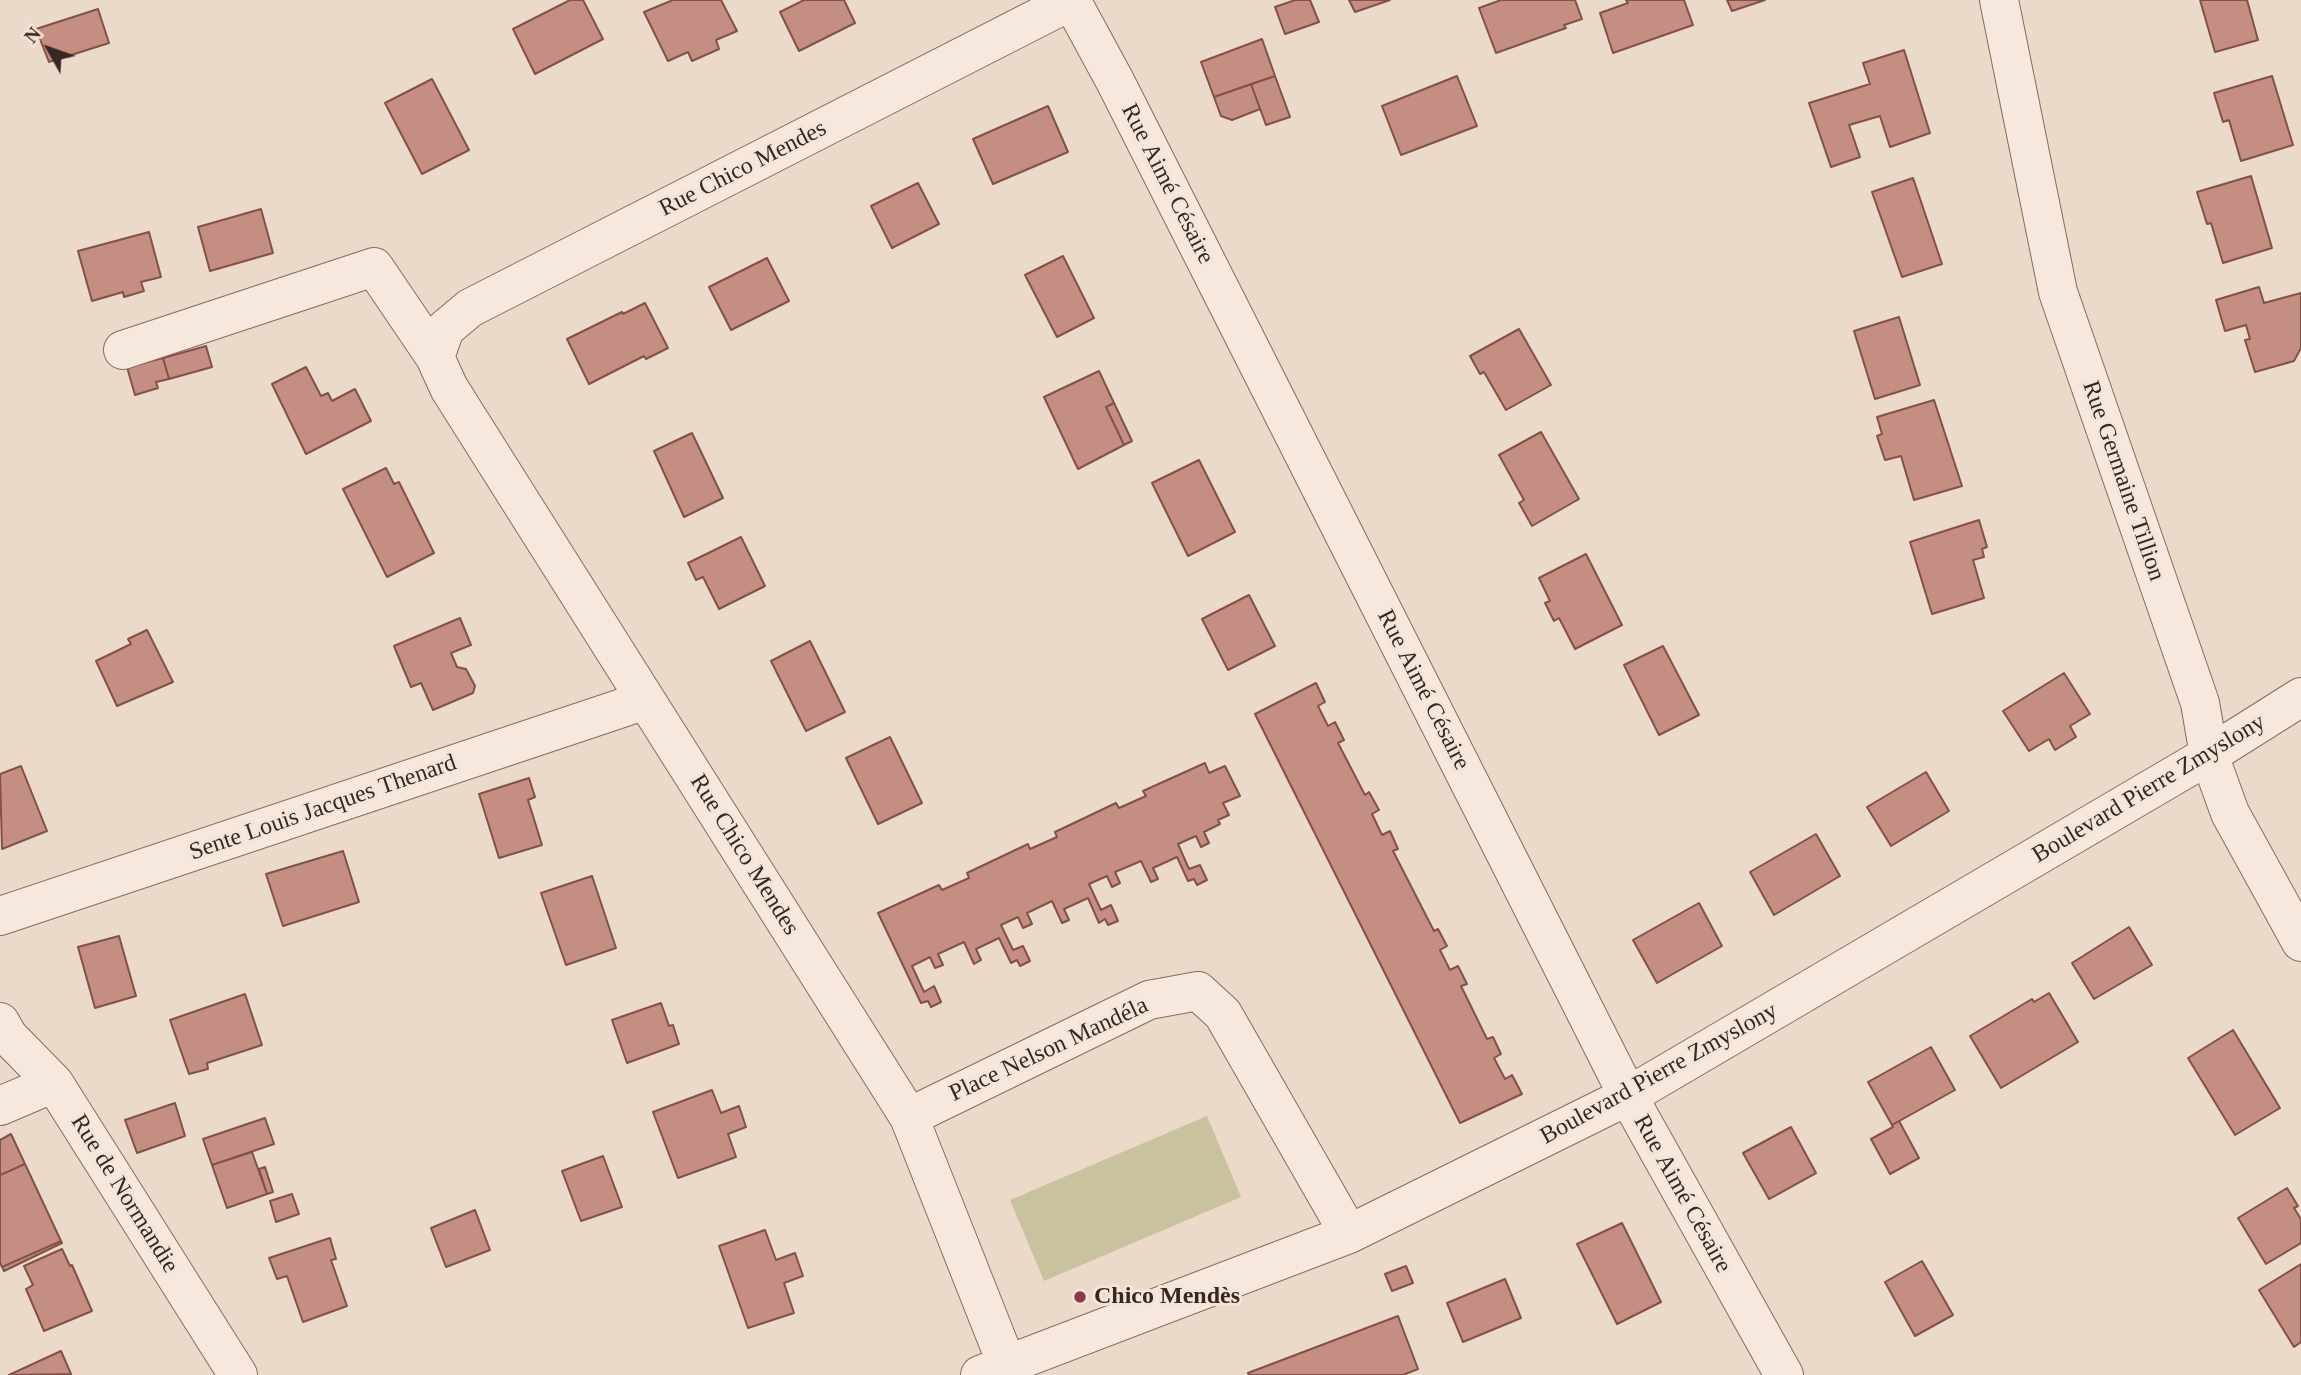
<!DOCTYPE html>
<html>
<head>
<meta charset="utf-8">
<style>
  body { margin:0 }
  #map { position:relative; width:2301px; height:1375px; overflow:hidden; background:#ebd9c9; font-family:"Times New Roman",serif }
  canvas { display:block }
  .north { position:absolute; left:14px; top:14px; width:70px; height:70px; -webkit-text-stroke:5px #f3e5d8; paint-order:stroke; rotate:310deg; font-size:19px; font-weight:700; line-height:28px; text-align:center; color:#372722 }
  .north::after { content:''; display:block; margin:auto; width:24px; height:32px; background:#372722; clip-path:polygon(50% 0,100% 100%,50% 72%,0 100%) }
</style>
</head>
<body>
<div id="map">
<canvas width="2301" height="1375"></canvas>
<div class="north">N</div>
</div>
<script>
const c = document.querySelector('canvas').getContext('2d');
c.lineJoin = 'round';
function fill(path, color) {
  c.fillStyle = color;
  c.fill(path, 'evenodd');
}
function trace(path, color, width, dash) {
  c.strokeStyle = color;
  c.lineWidth = width;
  c.lineCap = dash ? 'butt' : 'round';
  c.setLineDash(dash || []);
  c.stroke(path);
}
function drawText(font, color, halo, rows, align = 'center') {
  c.font = font + ' "Times New Roman",serif';
  c.lineWidth = 6;
  c.setLineDash([]);
  c.textBaseline = 'middle';
  c.strokeStyle = halo;
  c.fillStyle = color;
  for (const [text, x, y, turn = 0] of rows) {
    c.save();
    c.translate(x, y);
    c.rotate((+turn || 0) * Math.PI / 180);
    c.textAlign = isNaN(turn) ? turn : align;
    if (halo) c.strokeText(text, 0, 0);
    c.fillText(text, 0, 0);
    c.restore();
  }
}
const green = new Path2D(`
  M1207,1116L1241,1197L1044,1281L1010,1200Z`);
const building = new Path2D(`
  M570,0H583L603,39L535,74L513,29Z
  M673,0H721L737,31L716,40L719,49L692,61L688,52L668,61L644,12Z
  M804,0H844L855,23L799,51L780,12Z
  M1295,0H1310L1319,22L1285,34L1275,7Z
  M1349,0H1390L1355,12Z
  M1501,0H1575L1582,19L1564,25L1566,28L1496,53L1479,8Z
  M1626,0H1684L1693,25L1613,53L1600,13L1628,3Z
  M1727,0H1765L1732,11Z
  M2200,0H2247L2258,40L2215,52Z
  M98,9L109,43L49,62L36,29Z
  M1262,39L1275,76L1214,97L1201,62Z
  M1904,50L1930,133L1890,147L1880,116L1849,125L1860,157L1831,167L1809,103L1870,84L1863,63Z
  M1275,76L1290,117L1266,125L1251,84Z
  M1457,76L1477,126L1401,155L1382,106Z
  M2272,76L2293,145L2241,161L2229,120L2223,122L2214,93Z
  M432,79L469,150L422,174L385,103Z
  M1251,84L1260,109L1232,120L1221,116L1214,97Z
  M1048,106L1068,152L993,184L973,139Z
  M2251,176L2272,248L2223,263L2211,223L2207,224L2197,192Z
  M1913,178L1942,264L1902,277L1872,192Z
  M918,183L939,224L892,248L871,206Z
  M261,209L273,253L210,271L198,227Z
  M149,232L161,277L141,282L144,291L124,297L123,292L92,301L78,251Z
  M1063,256L1094,318L1057,337L1025,275Z
  M767,258L789,301L731,330L709,287Z
  M2259,287L2264,303L2301,293V348L2294,361L2255,372L2245,340L2250,339L2246,325L2225,331L2216,300Z
  M645,303L668,348L646,359L644,356L589,384L567,339L622,312L623,314Z
  M1899,317L1920,385L1875,399L1854,331Z
  M1519,329L1551,385L1506,410L1484,372L1480,374L1470,356Z
  M206,346L212,367L169,379L163,358Z
  M163,358L169,379L156,382L158,388L135,395L127,367Z
  M306,367L321,396L328,393L332,401L355,389L371,421L306,454L272,384Z
  M1099,371L1114,403L1106,407L1124,445L1078,469L1044,397Z
  M1934,400L1962,486L1914,500L1901,456L1885,460L1877,436L1882,434L1877,417Z
  M1114,403L1132,441L1124,445L1106,407Z
  M1541,432L1579,499L1532,526L1519,503L1524,500L1499,455Z
  M692,433L723,498L684,517L654,451Z
  M1199,460L1235,532L1188,556L1152,483Z
  M386,468L394,484L399,482L434,553L387,577L343,489Z
  M1979,520L1987,547L1982,549L1984,557L1973,560L1984,598L1932,614L1910,542Z
  M741,537L765,586L719,609L703,577L696,580L688,563Z
  M1586,554L1622,625L1575,649L1559,618L1554,621L1545,603L1550,601L1539,578Z
  M1249,595L1275,646L1228,670L1202,619Z
  M460,618L471,645L451,653L457,667L466,669L475,686L473,693L433,710L421,683L411,687L394,646Z
  M147,630L173,682L117,706L96,661L131,644L128,639Z
  M810,641L845,712L806,731L771,661Z
  M1663,646L1699,715L1659,735L1624,665Z
  M2064,673L2090,714L2070,726L2076,737L2055,750L2049,739L2029,751L2003,711Z
  M1316,683L1325,702L1318,706L1328,726L1335,722L1344,740L1338,743L1365,795L1369,792L1379,810L1372,814L1382,835L1390,831L1398,849L1393,851L1434,931L1438,929L1447,946L1440,950L1450,970L1458,966L1467,984L1461,986L1487,1039L1493,1037L1501,1054L1494,1058L1505,1079L1512,1075L1522,1094L1460,1123L1255,714Z
  M890,737L922,803L878,824L846,758Z
  M1205,763L1209,773L1225,766L1240,796L1223,803L1229,815L1218,820L1220,824L1204,832L1209,843L1201,847L1196,836L1178,844L1189,869L1200,865L1207,880L1197,885L1194,879L1188,881L1177,857L1153,868L1158,879L1151,882L1141,861L1115,872L1120,883L1112,887L1107,876L1089,884L1101,910L1111,905L1118,921L1108,925L1105,919L1099,923L1088,898L1064,909L1069,920L1062,923L1052,901L1027,913L1032,924L1023,928L1018,917L1001,925L1013,950L1023,946L1030,961L1020,966L1017,960L1011,963L999,938L976,949L981,960L974,964L964,942L938,954L943,965L935,968L930,957L912,966L924,992L934,986L941,1002L931,1007L928,1001L921,1003L878,913L939,885L942,890L969,878L967,873L1028,844L1030,849L1057,837L1055,832L1116,803L1119,808L1146,796L1143,791Z
  M21,766L47,831L2,849L0,774Z
  M1926,772L1949,811L1891,846L1867,807Z
  M529,778L535,797L528,800L542,845L499,858L479,794Z
  M1816,834L1840,876L1774,915L1750,872Z
  M343,851L359,902L283,926L266,874Z
  M592,876L616,948L566,965L541,893Z
  M1699,903L1722,946L1657,983L1633,940Z
  M2129,927L2152,965L2094,999L2072,963Z
  M119,936L136,996L95,1008L78,947Z
  M2049,993L2078,1042L2001,1088L1970,1036L2032,999L2034,1002Z
  M245,994L262,1045L207,1063L208,1069L189,1074L170,1020Z
  M661,1003L669,1026L673,1025L679,1044L627,1063L612,1020Z
  M2233,1030L2280,1108L2235,1135L2188,1058Z
  M1931,1047L1955,1090L1892,1125L1868,1082Z
  M712,1090L721,1113L739,1106L746,1127L728,1134L736,1157L678,1178L653,1112Z
  M175,1103L185,1136L137,1153L125,1120Z
  M265,1118L274,1144L212,1165L203,1139Z
  M1899,1121L1919,1158L1890,1174L1871,1139L1893,1127L1892,1125Z
  M1791,1127L1816,1173L1769,1199L1743,1153Z
  M11,1134L25,1164L0,1175V1140Z
  M252,1152L267,1194L227,1208L212,1165Z
  M603,1156L622,1207L581,1221L562,1171Z
  M25,1164L61,1241L2,1267L0,1263V1175Z
  M265,1167L273,1192L267,1194L259,1169Z
  M2287,1188L2298,1206L2294,1208L2301,1219V1243L2266,1264L2238,1218Z
  M292,1194L299,1214L276,1222L270,1201Z
  M475,1210L490,1250L446,1267L431,1228Z
  M1622,1223L1661,1302L1617,1324L1577,1244Z
  M765,1230L776,1260L795,1253L803,1276L784,1283L794,1313L748,1328L719,1246Z
  M330,1238L336,1259L331,1260L347,1306L303,1322L287,1276L277,1279L269,1258Z
  M61,1241L62,1243L4,1271L2,1267Z
  M62,1249L70,1266L72,1265L92,1311L44,1331L26,1289L33,1285L24,1266Z
  M1922,1261L1953,1315L1915,1336L1885,1282Z
  M2301,1264V1342L2294,1347L2259,1290Z
  M1406,1266L1413,1283L1392,1291L1385,1274Z
  M1505,1279L1521,1318L1463,1342L1447,1303Z
  M1398,1316L1418,1369L1403,1375H1249L1248,1373Z
  M61,1351L71,1374L9,1375Z`);
const minor = new Path2D(`
  M1071,0L1115,81L1628,1096L1784,1375
  M1999,0L2058,292L2200,703L2209,755L2230,813L2301,942
  M123,350L374,267L435,357
  M0,916L646,700
  M0,1022L8,1036L54,1083L238,1375
  M0,1106L54,1083
  M909,1117L1149,1000L1198,991L1223,1014L1349,1234
  M980,1375L1349,1234L1628,1096L2209,755L2301,697
  M1011,1375L909,1117L449,388L435,357L445,329L470,308L1071,1`);
const markers = [
  [1080,1297,7,"#8f354c"]
];
const streetNames = [
  ["Rue Chico Mendes",743,169,-27],
  ["Rue Aimé Césaire",1167,184,63],
  ["Rue Germaine Tillion",2123,481,71],
  ["Rue Aimé Césaire",1423,690,63],
  ["Boulevard Pierre Zmyslony",2149,789,-31],
  ["Sente Louis Jacques Thenard",323,808,-19],
  ["Rue Chico Mendes",744,855,58],
  ["Place Nelson Mandéla",1049,1050,-25],
  ["Boulevard Pierre Zmyslony",1659,1074,-29],
  ["Rue de Normandie",124,1194,58],
  ["Rue Aimé Césaire",1682,1194,61]
];
const poiNames = [
  ["Chico Mendès",1094,1297]
];
fill(green, '#c8c39e');
fill(building, '#c58e83');
trace(building, '#825148', 2);
trace(minor, '#856b60', 40);
trace(minor, '#f6e8dc', 38);
for (const [x, y, r, color] of markers) {
  const dot = new Path2D();
  dot.arc(x, y, r, 0, 2 * Math.PI);
  c.fillStyle = color;
  c.fill(dot);
  trace(dot, '#f3e5d8', 2.5);
}
drawText('24px', '#372722', '#f3e5d8', streetNames);
drawText('bold 24px', '#372722', '#f3e5d8', poiNames, 'left');
</script>
</body>
</html>
